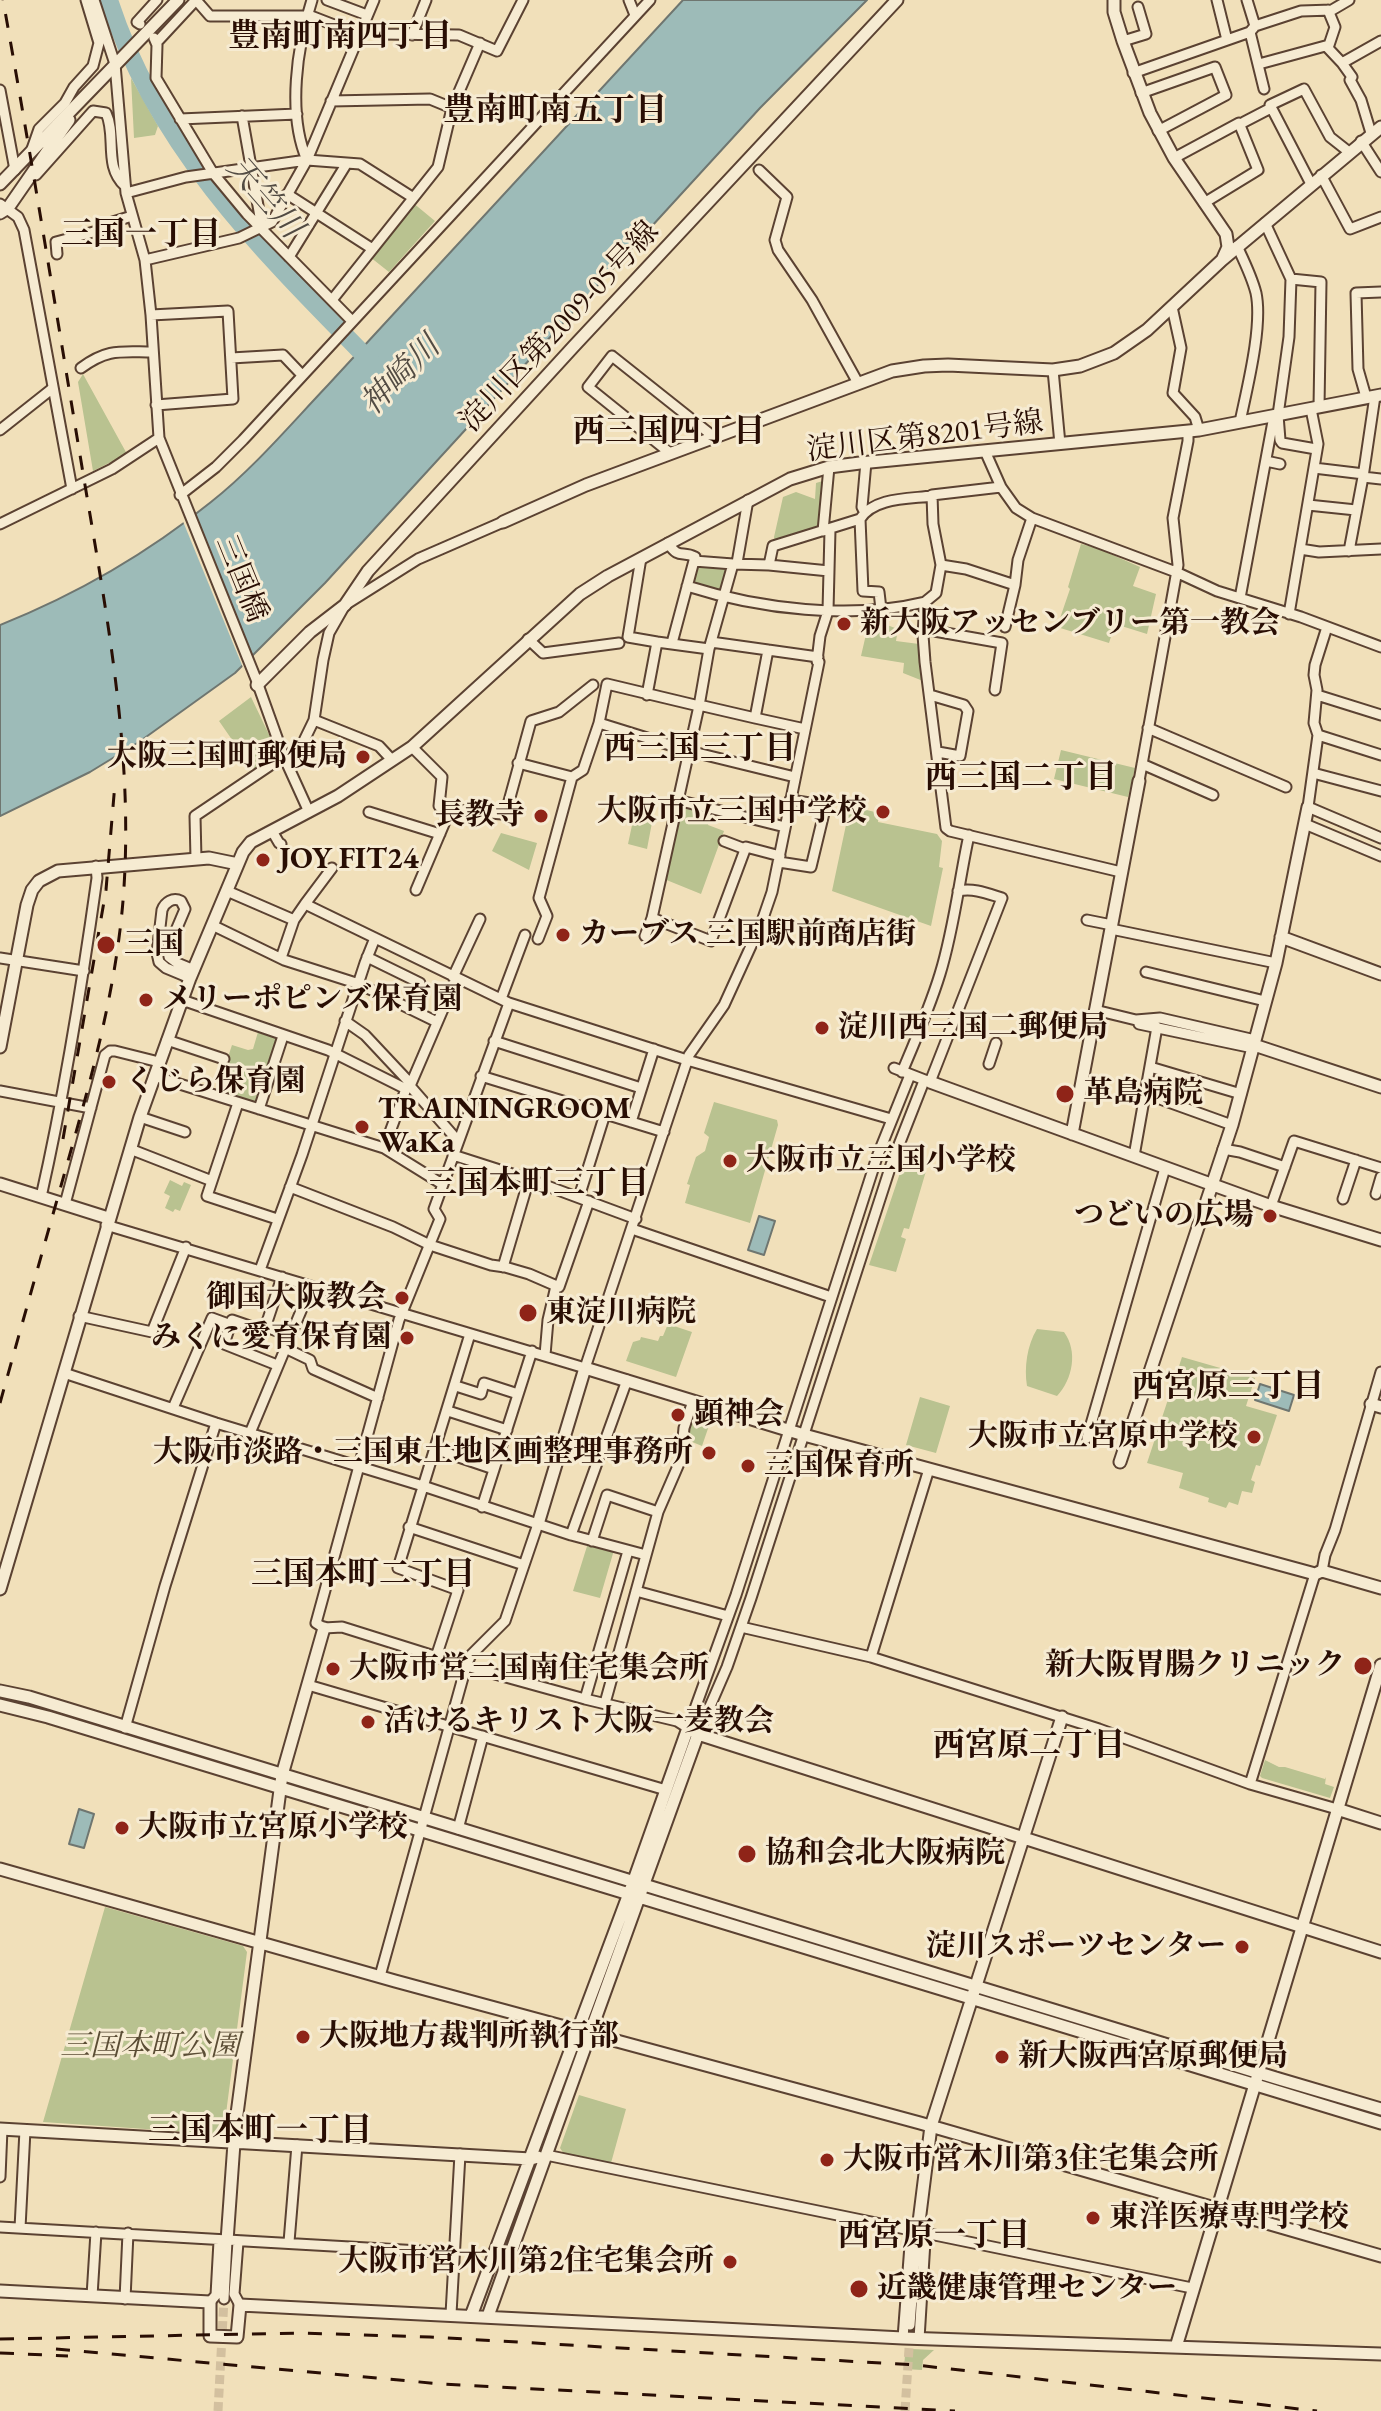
<!DOCTYPE html>
<html>
<head>
<meta charset="utf-8">
<style>
  body { margin:0 }
  canvas { display:block; background:#f1e0ba }
</style>
</head>
<body>
<canvas width="1381" height="2411"></canvas>
<script>
const c = document.querySelector('canvas').getContext('2d');
c.lineJoin = 'round';
function fill(path, color) {
  c.fillStyle = color;
  c.fill(path, 'evenodd');
}
function trace(path, color, width, dash) {
  c.strokeStyle = color;
  c.lineWidth = width;
  c.lineCap = dash ? 'butt' : 'round';
  c.setLineDash(dash || []);
  c.stroke(path);
}
function drawText(font, color, halo, rows, align = 'center') {
  c.font = font + ' "EB Garamond","Noto Serif JP",serif';
  c.lineWidth = 6;
  c.setLineDash([]);
  c.textBaseline = 'middle';
  c.strokeStyle = halo;
  c.fillStyle = color;
  for (const [text, x, y, turn = 0] of rows) {
    c.save();
    c.translate(x, y);
    c.rotate((+turn || 0) * Math.PI / 180);
    c.textAlign = isNaN(turn) ? turn : align;
    if (halo) c.strokeText(text, 0, 0);
    c.fillText(text, 0, 0);
    c.restore();
  }
}
const green = new Path2D(`
  M131,78L158,126L155,135L134,138Z
  M412,202L435,221L389,272L370,257Z
  M83,374L127,454L93,471L78,382Z
  M826,480L821,527L775,542L774,537L783,497L796,492L815,499L816,483Z
  M1081,544L1097,548L1140,567L1133,586L1156,594L1147,634L1115,624L1109,643L1057,627L1070,589L1068,587Z
  M696,565L730,567L721,591L691,584Z
  M884,624L898,629L896,641L919,644L923,681L903,673L904,663L861,656L867,630L884,631Z
  M251,697L275,747L273,756L253,770L219,721Z
  M1061,750L1135,768L1128,797L1054,779Z
  M638,797L653,804L652,810L654,812L647,849L628,844Z
  M680,803L712,811L708,825L724,831L701,894L664,879Z
  M850,806L879,813L878,822L937,834L942,841L939,867L943,868L931,926L832,891Z
  M501,833L537,843L529,870L492,851Z
  M258,1032L280,1040L258,1105L216,1093L232,1045L248,1050L253,1049Z
  M714,1102L777,1120L778,1125L750,1223L685,1203L690,1185L687,1184L696,1157L705,1151L709,1137L704,1133Z
  M903,1164L926,1171L909,1229L904,1228L901,1237L906,1239L896,1272L869,1265Z
  M170,1180L182,1186L184,1182L191,1185L180,1211L175,1209L173,1212L165,1208L170,1196L164,1193Z
  M668,1324L692,1332L676,1377L626,1361L633,1342L640,1340L641,1337L658,1341L660,1336H663Z
  M1037,1329L1064,1332C1078,1351 1073,1379 1057,1396L1027,1386C1024,1368 1027,1345 1037,1329Z
  M1182,1357L1255,1378L1246,1406L1277,1415L1260,1466L1256,1465L1251,1480L1255,1482L1252,1493L1242,1491L1238,1505L1229,1502L1226,1508L1208,1502L1209,1498L1179,1488L1183,1473L1147,1463Z
  M920,1397L950,1406L936,1453L906,1445Z
  M693,1408L713,1414L702,1446L685,1439Z
  M588,1543L614,1550L600,1598L573,1591Z
  M1265,1760L1279,1767H1285L1325,1779L1326,1777L1325,1784L1334,1787L1330,1798L1262,1778L1260,1776Z
  M667,1898L946,1983L945,1986L666,1900Z
  M105,1907L243,1946L247,1952L224,2129L219,2134L43,2122Z
  M579,2095L626,2109L611,2163L564,2154L560,2148Z
  M912,2349L934,2350L923,2360L922,2370L904,2369L905,2355Z`);
const water = new Path2D(`
  M683,0H867L760,108L325,583L235,673L139,742L90,772L0,816V625C75,595 148,553 211,502C254,468 290,425 328,385Z
  M759,1216L775,1221L764,1255L748,1250Z
  M1260,1384L1294,1395L1289,1411L1255,1400Z
  M79,1809L94,1814L84,1848L69,1844Z`);
const pier = new Path2D(`
  M193,511L254,660L244,670L182,519Z`);
const river = new Path2D(`
  M109,0C157,150 269,258 377,368`);
const minorTunnel = new Path2D(`
  M218,2411L224,2299
  M905,2411L910,2333`);
const minor = new Path2D(`
  M94,0L115,64L126,193L145,260L151,315L159,438L256,679L284,757L309,812
  M196,0L210,16H311L360,35
  M327,0L367,15
  M629,0L635,15
  M1217,0L1227,40
  M1247,0L1255,26
  M140,24L137,22L157,0
  M364,26L381,34L459,35L497,51L523,0
  M1250,32L1264,89
  M412,35L426,0
  M154,38L157,45L156,78L213,173L247,214L352,321
  M1123,41L1146,34L1138,7
  M157,42L196,0
  M1326,46L1342,63L1352,77L1350,80L1361,100L1371,133
  M1342,63L1381,41
  M1259,64L1329,45L1335,27L1328,10
  M1133,73L1250,32L1255,26L1301,11L1332,10L1349,0
  M0,90L15,170
  M1141,93L1215,67L1226,95L1158,131
  M331,101L430,99L452,108
  M242,116L262,228
  M180,119L297,114
  M1244,122L1271,108
  M1361,141L1381,172
  M32,149L39,129L65,103L74,87L93,66L99,43L86,0
  M1174,158L1239,123L1258,170L1204,203
  M307,160C287,114 297,46 312,0
  M759,170L787,197L775,240L778,250L812,300L858,383
  M36,175L93,111L106,113C117,136 103,166 125,186
  M1321,175L1350,229L1381,217
  M1311,184L1270,105L1304,89L1330,137L1349,152
  M126,193L186,177L307,160L360,164L412,197
  M287,194L371,248
  M0,204L18,217L24,230L72,489
  M1265,223L1291,279L1289,337L1278,415L1280,440L1282,443L1316,449
  M1237,246C1244,261 1252,277 1256,293C1263,326 1247,388 1240,422
  M57,254L56,242L101,230L100,226L132,216
  M289,257L347,163
  M145,260L239,238L272,222L307,160L374,0
  M1291,279L1321,282L1319,407
  M332,300L438,167L452,108L480,43
  M1172,307L1181,348L1173,393L1195,417L1199,430
  M151,315L228,311L233,399L156,405
  M231,358L283,355L302,375
  M81,368C108,348 121,352 153,352
  M1053,370L1060,444
  M1366,397L1358,369L1356,293L1381,292
  M0,430L53,388
  M985,451L1001,487
  M670,453L588,387L612,356L714,437
  M1266,461L1280,464
  M1314,468L1364,474
  M1363,477L1381,479
  M180,495L216,467L243,440L650,0
  M1308,505L1356,510
  M865,513L862,507L866,462
  M860,519L863,591L879,592L881,609
  M0,524L112,469L159,438
  M823,531L829,467
  M668,543C679,560 682,550 695,557L672,643
  M1300,549L1319,552L1381,549
  M1349,551L1363,477L1375,396
  M641,558L628,637L657,642L647,695
  M694,561L733,564
  M737,563L748,500
  M769,565L829,571
  M941,565L966,569L1015,585
  M687,586C759,609 851,620 925,602
  M1240,598L1274,416
  M1289,614L1318,444L1311,409
  M1005,627L1015,585L1018,560L1032,518
  M1327,627L1315,665L1314,675L1317,690L1314,723L1318,735L1308,807L1381,838
  M923,629L1002,643L995,690
  M528,639L543,653L619,643
  M657,642L709,649
  M711,642L818,657
  M930,695L964,705L968,711L960,756L938,752
  M1317,695L1381,715
  M699,705L755,718L768,650
  M755,718L805,729
  M314,720L379,746L392,760
  M599,723L689,751L795,777
  M1148,728L1286,787
  M1318,735L1381,755
  M412,747L442,777L439,806L442,809L502,814L506,812L531,721L559,712L593,685
  M518,763L572,777
  M1142,764L1213,795
  M1313,773L1381,791
  M1139,781L1178,565L1173,518L1188,441V431
  M677,800L785,827
  M369,812L440,834
  M1305,824L1381,856
  M272,831L279,843L281,844
  M724,841L745,849
  M196,859L195,816L281,758L298,753L314,720L323,660L329,633L345,605L418,559L503,522
  M779,862L811,867L825,809L810,803L790,800
  M1121,872L950,831L946,828L925,662L923,635L925,602L936,593L941,565L933,524L932,495L1001,487L1016,508L1032,518L1176,572L1217,591L1301,617L1381,647
  M416,890L450,810
  M227,891L294,920L305,904L509,1003L687,1060L891,1119
  M305,904L332,868
  M652,918L711,941L746,847L780,856
  M1087,920L1112,925
  M212,925L284,960L359,984L437,1022
  M1111,929L1276,963
  M645,936L652,918L699,706L709,649L733,564L769,565L773,546L860,519C874,497 909,499 932,496
  M538,939L547,916L539,898L572,777L583,770L599,723L607,684L699,706
  M367,957L420,983
  M0,958L84,971
  M281,958L294,920
  M1146,972L1265,1001
  M453,977L480,919
  M190,978L166,968L159,962L157,953L162,910C165,902 173,897 181,901L185,909L168,949L169,957L177,963L194,970
  M501,999L525,935
  M182,1000L328,1050L406,1089
  M509,1003L434,1209L440,1219L399,1320L316,1623L324,1628L342,1627L466,1666L585,1699L677,1721L688,1728L736,1595L877,1157L910,1075
  M1095,1010L1136,1020L1160,1018L1255,1040
  M345,1021L365,1035L410,1083
  M1139,1024L1253,1048
  M167,1040L224,1059
  M494,1041L641,1088
  M989,1064L996,1043
  M1150,1067L1241,1094
  M894,1068L930,1082L1002,898C986,893 974,888 958,891
  M902,1072C916,1039 930,1007 940,974C954,929 959,881 969,835
  M154,1076L384,1148L442,1184
  M481,1076L664,1132
  M410,1086L458,1141
  M0,1091L91,1108
  M1146,1094L1232,1125
  M238,1103L207,1196L277,1219
  M259,1109L283,1036
  M140,1117L185,1132
  M631,1122L654,1049
  M384,1148L406,1089L410,1086L456,979
  M130,1149L212,1181
  M1223,1149L1240,1152L1285,1167
  M453,1155L531,1180L636,1219
  M1134,1156L1157,1027
  M290,1187L393,1227L430,1245L491,1265L505,1267L529,1274L559,1287L589,1201
  M1376,1194L1381,1177
  M41,1197C65,1091 82,985 97,878L96,866
  M579,1197L605,1114
  M1343,1199L1356,1160
  M65,1204L105,1055L110,1051H115L159,1062
  M1271,1206L1294,1141L1381,1168
  M106,1225L585,1368L689,1055L724,1005L761,924L772,892L819,662L817,661L820,636L828,611L830,530
  M632,1229L831,1297
  M503,1267L529,1179
  M260,1270L302,1155L365,963L375,938
  M79,1316L152,1332L186,1247
  M266,1327L290,1336
  M285,1348L310,1360L313,1369L378,1398
  M545,1355L548,1320L556,1286
  M277,1365L224,1344L232,1320L264,1331L282,1277
  M64,1373L216,1423L423,1486L571,1535L646,1555
  M456,1386L481,1394L484,1383L518,1394
  M173,1408L212,1318L231,1325
  M448,1411L507,1430
  M250,1433L311,1287
  M1087,1438L1165,1168
  M435,1449L494,1469
  M929,1469L871,1657L1099,1729L1250,1784L1337,1809
  M482,1507L532,1351
  M409,1527L524,1565
  M571,1535L627,1380
  M592,1541L607,1495L658,1512
  M1322,1571L1325,1555L1335,1530L1381,1372
  M636,1591L728,1616
  M741,1627L871,1657
  M436,1657L458,1590L398,1568L470,1334
  M308,1685L666,1790
  M585,1699L628,1551
  M605,1703L658,1512L681,1459L684,1428L693,1401
  M125,1728L165,1586L216,1423
  M698,1734L727,1667L751,1598L891,1165L924,1081
  M1250,1784L1315,1574
  M458,1829L483,1736
  M380,1976L467,1663L471,1655L505,1621L538,1524
  M546,2155L1192,2288
  M0,2177L2,2129
  M0,2227L455,2253
  M20,2228L25,2130
  M918,2230L925,2241L919,2339
  M238,2242L234,2294L240,2305
  M289,2242L297,2145
  M92,2296L96,2232
  M125,2299L128,2233
  M224,2299L227,2241
  M210,2302L216,2295L219,2241
  M451,2314L460,2154
  M910,2325L916,2245
  M903,2338L910,2245L918,2230`);
const tertiary = new Path2D(`
  M1114,0V12L1123,41L1150,113L1174,158L1226,234L1228,247L1223,258
  M0,184L178,0
  M0,213L8,208L69,120
  M503,522L586,485L892,371L924,366L948,365L1053,370L1080,366L1114,353L1147,330L1222,260L1381,127
  M257,685L310,632L345,605L368,571L574,346L897,0
  M1281,937L1381,974
  M1254,1045L1381,1087
  M0,1047L27,905L32,890L39,881L58,871L209,858L238,864
  M930,1082L1271,1206L1381,1240
  M1072,1134L1139,781
  M0,1184L108,1218
  M1371,1404L1381,1407
  M1120,1462L1232,1125L1276,963L1308,807
  M538,1524L585,1368L804,1435L1315,1574L1322,1571L1381,1588
  M0,1589L140,1117L190,978L243,852L251,842L338,796L412,747L580,594L608,576L790,479L829,467L860,463L1199,430L1381,395
  M0,1691L29,1697L1279,2079L1381,2109
  M0,1705L48,1717L1381,2123
  M1337,1809L1381,1823
  M0,1869L395,1981L920,2123L1381,2256
  M0,2129L531,2159L538,2157
  M918,2230L931,2126L1062,1717
  M227,2241L235,2129L282,1775L324,1628
  M0,2291L210,2302V2336L237,2337L240,2305L903,2338L1381,2354
  M471,2316L633,1883L688,1728L698,1734L1381,1952
  M488,2316L698,1734
  M1176,2347L1381,1665`);
const rail = new Path2D(`
  M63,1139L106,890L115,783
  M0,1403C22,1324 44,1246 66,1168C92,1076 118,983 124,887C133,746 105,606 82,467C56,311 31,155 3,0
  M0,2339L301,2333L430,2337L916,2365L1317,2411
  M56,2349L442,2384L955,2411
  M0,2353L68,2356`);
const markers = [
  [844,624,8,"#8f2418"],
  [363,757,8,"#8f2418"],
  [883,812,8,"#8f2418"],
  [541,816,8,"#8f2418"],
  [263,860,8,"#8f2418"],
  [563,935,8,"#8f2418"],
  [106,945,10,"#8f2418"],
  [146,1000,8,"#8f2418"],
  [822,1028,8,"#8f2418"],
  [109,1082,8,"#8f2418"],
  [1065,1094,10,"#8f2418"],
  [362,1127,8,"#8f2418"],
  [730,1161,8,"#8f2418"],
  [1270,1216,8,"#8f2418"],
  [402,1298,8,"#8f2418"],
  [528,1313,10,"#8f2418"],
  [407,1338,8,"#8f2418"],
  [678,1415,8,"#8f2418"],
  [1254,1437,8,"#8f2418"],
  [709,1453,8,"#8f2418"],
  [748,1466,8,"#8f2418"],
  [1363,1666,10,"#8f2418"],
  [333,1669,8,"#8f2418"],
  [368,1722,8,"#8f2418"],
  [122,1828,8,"#8f2418"],
  [747,1854,10,"#8f2418"],
  [1242,1947,8,"#8f2418"],
  [303,2037,8,"#8f2418"],
  [1002,2057,8,"#8f2418"],
  [827,2160,8,"#8f2418"],
  [1093,2218,8,"#8f2418"],
  [730,2262,8,"#8f2418"],
  [859,2289,10,"#8f2418"]
];
const streetNames = [
  ["淀川区第2009-05号線",560,327,-47],
  ["淀川区第8201号線",925,437,-7],
  ["三国橋",241,579,68]
];
const poiNames = [
  ["新大阪アッセンブリー第一教会",860,624],
  ["大阪三国町郵便局",347,757,"right"],
  ["大阪市立三国中学校",867,812,"right"],
  ["長教寺",525,816,"right"],
  ["JOY FIT24",279,860],
  ["カーブス 三国駅前商店街",579,935],
  ["三国",124,945],
  ["メリーポピンズ保育園",162,1000],
  ["淀川西三国二郵便局",838,1028],
  ["くじら保育園",125,1082],
  ["革島病院",1083,1094],
  ["TRAININGROOM",378,1110],
  ["WaKa",378,1144],
  ["大阪市立三国小学校",746,1161],
  ["つどいの広場",1254,1216,"right"],
  ["御国大阪教会",386,1298,"right"],
  ["東淀川病院",546,1313],
  ["みくに愛育保育園",391,1338,"right"],
  ["顕神会",694,1415],
  ["大阪市立宮原中学校",1238,1437,"right"],
  ["大阪市淡路・三国東土地区画整理事務所",693,1453,"right"],
  ["三国保育所",764,1466],
  ["新大阪胃腸クリニック",1345,1666,"right"],
  ["大阪市営三国南住宅集会所",349,1669],
  ["活けるキリスト大阪一麦教会",384,1722],
  ["大阪市立宮原小学校",138,1828],
  ["協和会北大阪病院",765,1854],
  ["淀川スポーツセンター",1226,1947,"right"],
  ["大阪地方裁判所執行部",319,2037],
  ["新大阪西宮原郵便局",1018,2057],
  ["大阪市営木川第3住宅集会所",843,2160],
  ["東洋医療専門学校",1109,2218],
  ["大阪市営木川第2住宅集会所",714,2262,"right"],
  ["近畿健康管理センター",877,2289]
];
const parkNames = [
  ["三国本町公園",150,2047]
];
const neighbourhoodNames = [
  ["豊南町南四丁目",340,37],
  ["豊南町南五丁目",555,111],
  ["三国一丁目",141,235],
  ["西三国四丁目",669,432],
  ["西三国三丁目",700,749],
  ["西三国二丁目",1021,778],
  ["三国本町三丁目",537,1184],
  ["西宮原三丁目",1228,1387],
  ["三国本町二丁目",363,1575],
  ["西宮原二丁目",1029,1746],
  ["三国本町一丁目",260,2131],
  ["西宮原一丁目",934,2236]
];
const waterNames = [
  ["天竺川",264,198,49],
  ["神崎川",401,376,-45]
];
fill(green, '#b9c290');
fill(water, '#9dbbb8');
trace(water, '#6f7670', 2);
fill(pier, '#f1e0ba');
trace(river, '#9dbbb8', 18);
trace(minorTunnel, '#d3c09f', 9, [9, 4.5]);
trace(minor, '#5b4232', 13);
trace(tertiary, '#5b4232', 15);
trace(minor, '#f6ebd2', 9);
trace(tertiary, '#f6ebd2', 11);
trace(rail, '#290e04', 3, [14, 14]);
for (const [x, y, r, color] of markers) {
  const dot = new Path2D();
  dot.arc(x, y, r, 0, 2 * Math.PI);
  c.fillStyle = color;
  c.fill(dot);
  trace(dot, '#f6ebd2', 3);
}
drawText('30px', '#290e04', '#f6ebd2', streetNames);
drawText('bold 30px', '#290e04', '#f6ebd2', poiNames, 'left');
drawText('italic 30px', '#5b4d35', '#f6ebd2', parkNames);
drawText('bold 32px', '#290e04', '#f6ebd2', neighbourhoodNames);
drawText('italic 32px', '#524b43', '#f6ebd2', waterNames);
</script>
</body>
</html>
